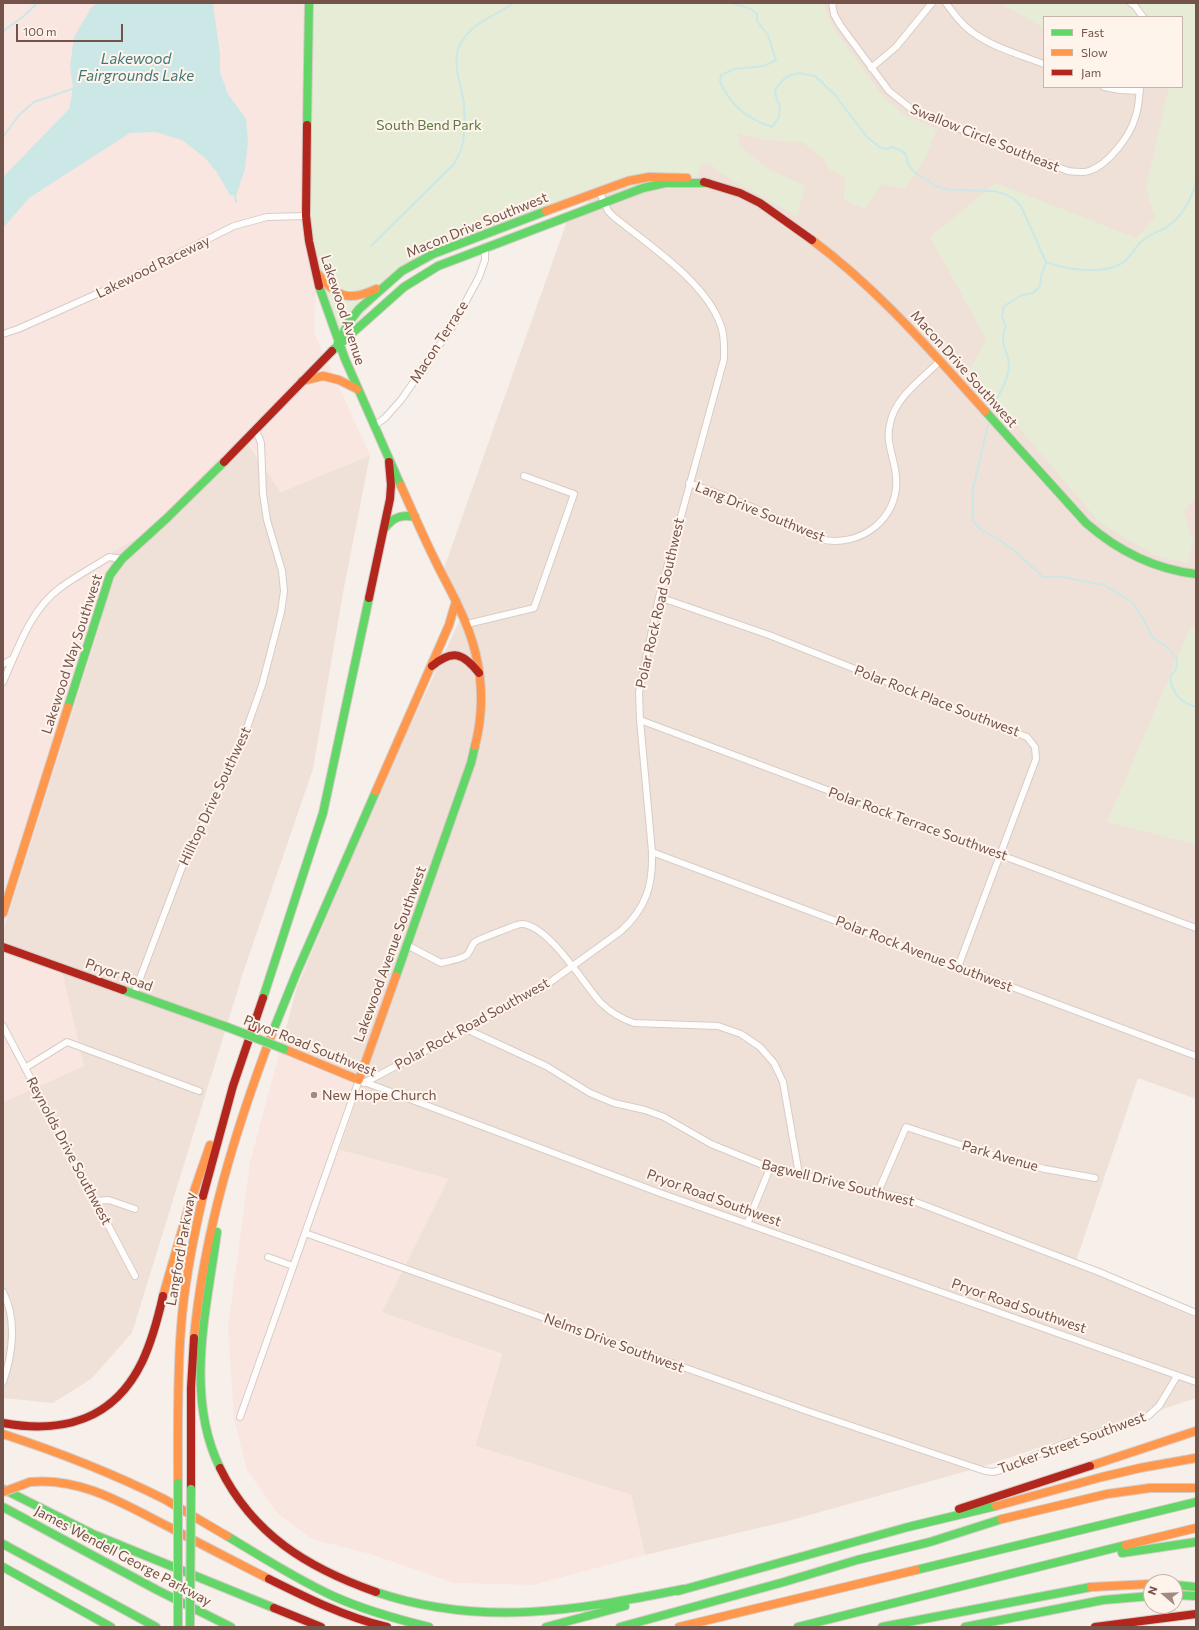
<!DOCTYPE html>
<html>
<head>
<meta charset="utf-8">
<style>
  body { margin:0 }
  #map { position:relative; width:1199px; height:1630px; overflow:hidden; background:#f7f0ea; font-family:Commissioner,sans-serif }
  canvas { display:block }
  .frame { position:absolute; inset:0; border:4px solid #74534b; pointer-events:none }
  .legend { position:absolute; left:1043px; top:16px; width:140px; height:72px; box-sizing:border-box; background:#fff4eb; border:1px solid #c7b4ab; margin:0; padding:5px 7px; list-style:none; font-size:12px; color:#74534b }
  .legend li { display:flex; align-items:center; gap:8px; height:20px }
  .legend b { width:20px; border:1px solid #c7b4ab }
  .north { position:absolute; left:1143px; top:1574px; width:40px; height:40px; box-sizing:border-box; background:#fff4eb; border:1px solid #c7b4ab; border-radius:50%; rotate:289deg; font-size:11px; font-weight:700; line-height:16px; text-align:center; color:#74534b }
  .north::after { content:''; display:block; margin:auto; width:14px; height:18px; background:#a28a83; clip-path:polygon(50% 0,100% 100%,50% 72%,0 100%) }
  .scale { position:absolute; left:16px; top:24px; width:107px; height:18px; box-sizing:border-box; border:2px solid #74534b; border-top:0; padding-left:5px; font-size:12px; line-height:14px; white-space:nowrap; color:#74534b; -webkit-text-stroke:3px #fff4eb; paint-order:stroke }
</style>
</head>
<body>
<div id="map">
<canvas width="1199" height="1630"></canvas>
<div class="frame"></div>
<ul class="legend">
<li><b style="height:5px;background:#63d668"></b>Fast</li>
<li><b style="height:5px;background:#ff974d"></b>Slow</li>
<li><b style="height:5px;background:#b3261e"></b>Jam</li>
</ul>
<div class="north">N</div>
<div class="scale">100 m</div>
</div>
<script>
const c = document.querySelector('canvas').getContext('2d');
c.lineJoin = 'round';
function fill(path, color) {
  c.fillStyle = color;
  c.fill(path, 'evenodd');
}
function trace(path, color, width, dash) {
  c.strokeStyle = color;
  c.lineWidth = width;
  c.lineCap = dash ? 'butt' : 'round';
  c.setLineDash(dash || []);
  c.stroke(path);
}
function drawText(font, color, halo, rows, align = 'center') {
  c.font = font + ' Commissioner,sans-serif';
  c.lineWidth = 4;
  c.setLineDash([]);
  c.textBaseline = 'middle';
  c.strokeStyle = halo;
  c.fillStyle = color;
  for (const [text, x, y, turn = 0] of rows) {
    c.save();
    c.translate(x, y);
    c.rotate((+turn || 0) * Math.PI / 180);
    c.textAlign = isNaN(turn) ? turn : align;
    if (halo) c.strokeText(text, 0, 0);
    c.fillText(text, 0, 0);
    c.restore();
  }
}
const residential = new Path2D(`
  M753,3H1196V627H1191L1108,822L1196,844V1099L1138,1078L1075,1264L1196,1318V1398L1151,1413L1093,1429L985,1466L788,1521L645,1555L631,1495L475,1446L502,1354L381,1313L448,1179L339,1150L364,1078L279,1054L297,987L386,777L465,609L444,568L567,221L599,191ZM1044,17H1182V87H1044Z
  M247,442L281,492L370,455L343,593L313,769L243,973L132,1333L91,1379L53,1403L3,1398V931L100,624L112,552L169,520Z`);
const commercial = new Path2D(`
  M3,3H314L317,271L314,332L370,455L281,492L248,442L169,520L112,552L100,624L3,931Z
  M3,947L61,967L84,1066L4,1102Z
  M279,1054L364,1078L339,1150L448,1179L381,1312L502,1354L475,1446L631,1495L645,1555L533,1585L454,1583L370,1554L312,1539L278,1514L247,1470L234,1419L228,1328L250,1162Z`);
const green = new Path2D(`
  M305,3H824L828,17L835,30L881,94L904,115L937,129L924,161L904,189L882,184L865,209L844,200L845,177L830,170L823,158L802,142L765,140L738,133L740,146L770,170L805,186L797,216L717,171L710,163L701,164L696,179L599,191L433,254L402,271L338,344L306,216Z
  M1005,3H1196V496L1184,512L1193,542L1188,563L1156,556L1099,522L970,370L986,339L930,237L996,183L1136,238L1155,217L1146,188L1169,87H1182V17H1150L1148,13L1145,17H1044V28L1004,5Z
  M1191,626L1196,627V844L1107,822Z`);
const water = new Path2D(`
  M97,3H213L220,54V72L228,94L246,119L248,142L245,169L236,196L230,195L216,171L205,158L182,140L155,132L130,133L29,198L3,228V177L69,109L73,88L70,66L74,37L91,8Z`);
const stream = new Path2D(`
  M732,3L751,9L757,14V21L768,35L776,60L764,66L735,69L721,75L720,82C732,107 746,118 772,127L779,117L780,106L777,100L775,90L781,82L788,76L799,73L815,76L835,95L867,137L881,148L886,149L892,147L902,151L906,155L908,164L914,172L938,187L950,190L994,191L1005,194L1014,199L1021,206L1046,262
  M3,31L24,16L37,3
  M3,137L19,115L34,102L75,88
  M235,195L236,202
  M371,246L454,164C456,159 459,155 461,150C465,139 465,116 464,104C460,76 445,53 472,29C482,20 501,12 514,3
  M1046,262C1067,270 1111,277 1128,258C1135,250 1139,241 1149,236C1155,232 1162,231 1168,226C1183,216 1191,199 1196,183
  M993,406C999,394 1009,379 1009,365C1008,347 998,346 1006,326L1002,317L1004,306L1022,295L1033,293L1040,286L1041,275L1046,262
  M988,425L973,489V521L980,529L998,539L1015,551L1043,577H1062L1104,585L1132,602L1138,610L1153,638L1162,643L1170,650L1177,659L1176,669L1170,677C1172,693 1181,703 1196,707`);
const street = new Path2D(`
  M832,3L834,14L840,25L889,91L914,111L1068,171C1075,172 1083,173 1089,171C1108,165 1130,136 1135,118C1139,108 1139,97 1140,87
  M946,3C952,11 958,20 966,27C987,46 1018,54 1044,64
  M1131,3L1135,6L1143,17
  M871,68L896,47L932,3
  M1104,87L1120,90L1140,91
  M3,334L18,329L108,289L234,226L267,217L306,216
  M374,426L385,418L401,400L452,327L479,277L485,260V247
  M689,483C711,491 733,499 754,508C770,515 785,523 801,530C807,533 814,537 820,539C859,549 900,519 896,477C895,458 885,443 890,424C895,397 922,379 940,361
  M659,597L769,635L1027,737L1035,747L1036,759L958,967
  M467,624L534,608L574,494L524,476
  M3,664L13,659
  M3,682C18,649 30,610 60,588C75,577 93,567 109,557L122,559
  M640,720L1196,928
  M652,852L1196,1056
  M407,945L441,963C448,961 458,960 465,956C470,954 471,945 475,942C477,940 518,924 521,924C547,923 584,984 600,1002C609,1011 622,1019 634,1023L718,1026L741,1034L760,1047L774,1063L783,1082L799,1174
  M134,994L184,862L229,771L243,739L262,685L281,612L284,591L282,571L267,520L263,494L261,443L256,430
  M3,1026L135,1276
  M466,1029L546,1066L590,1093L614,1103L645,1110L664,1117L711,1144L770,1168L908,1199L1099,1272L1196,1313
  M25,1068L67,1042L199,1091
  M364,1083L538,991L621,931C646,908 653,886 652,852L640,720L639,692L659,597L724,359C724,348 725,337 721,326C707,283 649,245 614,217L608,211L599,191
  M878,1192L906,1127L992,1155L1045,1169L1095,1178
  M94,1201L109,1200L135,1209
  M747,1224L770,1168
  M305,1233L807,1411L985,1471L993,1472L1001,1470L1065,1443L1148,1416L1159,1406L1177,1376
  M268,1257L293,1266
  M3,1292C17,1319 13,1353 3,1382
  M240,1417L359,1080L660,1193L1196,1382`);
const fast = new Path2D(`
  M307,125L309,3
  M319,286L345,359L401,486
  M338,343L349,322L359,309L402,271L433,254L546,211
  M332,351L404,287L438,266L643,188L665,183H708
  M985,411L1086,523C1118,551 1153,569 1196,574
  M385,528C393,517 402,514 415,517
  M68,707L110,575L122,559L167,518L224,462
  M396,976L471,763L475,746
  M123,990L227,1027
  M263,998L323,813L369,598
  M273,1031L296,974L376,791
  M217,1232C207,1308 184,1395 220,1468
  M3,1489L95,1535L274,1608
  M3,1507L157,1590L231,1627
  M227,1536C262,1557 296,1579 333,1596C364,1610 396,1619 429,1627
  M3,1544L156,1627
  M1122,1553L1196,1542
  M3,1567L111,1627
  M916,1570L1196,1502
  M1175,1585L1196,1587
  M678,1591L908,1527L996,1506
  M376,1592C482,1628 578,1610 684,1589
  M1175,1595L1196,1596
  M546,1627L625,1606
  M620,1627L784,1582L857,1560L930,1542L1002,1519
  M798,1627L1126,1545
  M882,1627L1091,1587
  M965,1627L1103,1600L1151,1596`);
const slow = new Path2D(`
  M546,211L628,181L649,177L687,178
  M812,240C878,289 931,351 985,411
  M317,273C337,296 347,303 376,289
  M302,381L323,376L339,380L357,389
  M401,486C412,510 422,534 434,558C442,575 452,592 460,610C481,654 487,699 475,746
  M376,791L449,625L456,601
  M3,913L68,707
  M284,1049L359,1080L396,976
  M163,1296L190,1203L210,1145
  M194,1338C204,1232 235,1130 273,1031
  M3,1434C58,1452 112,1473 164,1499C185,1511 206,1524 227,1536
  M1090,1466L1196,1431
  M30,1482C82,1477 125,1505 169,1527C202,1545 236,1562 269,1579
  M178,1483C178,1431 177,1379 181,1328C184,1284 193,1239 203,1196
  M996,1506L1102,1477L1140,1468L1196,1458
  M1002,1519L1107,1494L1150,1488H1196
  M1126,1545L1196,1528
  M1091,1587L1151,1584
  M679,1627L916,1570`);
const jam = new Path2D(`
  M307,125L306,216L309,241L319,286
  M704,182L740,193L760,203L812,240
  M224,462L332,351
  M369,598L390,499L391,485L389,462
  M432,666C453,649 463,653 479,673
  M3,947L123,990
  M203,1196L233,1086L263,998
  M3,1423C62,1434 114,1420 142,1362C152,1341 158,1318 163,1296
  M220,1468C253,1535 308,1568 376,1592
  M191,1489V1388L194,1338
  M959,1509L1090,1466
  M269,1579C307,1598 345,1617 387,1627
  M274,1608L321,1627
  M1095,1627L1196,1614`);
const fastBridge = new Path2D(`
  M227,1027L284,1049
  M178,1483V1627
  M190,1626L191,1489`);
const slowBridge = new Path2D(`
  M3,1492L30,1482`);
const markers = [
  [314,1095,4,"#a28a83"]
];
const parkNames = [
  ["South Bend Park",429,125]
];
const streetNames = [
  ["Swallow Circle Southeast",985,138,22],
  ["Macon Drive Southwest",477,225,-22],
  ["Lakewood Raceway",153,267,-26],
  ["Lakewood Avenue",343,310,72],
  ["Macon Terrace",439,342,-57],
  ["Macon Drive Southwest",964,369,48],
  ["Lang Drive Southwest",760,512,22],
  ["Polar Rock Road Southwest",660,603,-77],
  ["Lakewood Way Southwest",72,654,-72],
  ["Polar Rock Place Southwest",937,701,21],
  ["Hilltop Drive Southwest",215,796,-65],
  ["Polar Rock Terrace Southwest",918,824,20],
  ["Lakewood Avenue Southwest",390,954,-70],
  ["Polar Rock Avenue Southwest",924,954,21],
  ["Pryor Road",119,975,20],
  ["Polar Rock Road Southwest",472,1024,-29],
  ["Pryor Road Southwest",310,1046,22],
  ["Reynolds Drive Southwest",69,1151,62],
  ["Park Avenue",1000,1156,16],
  ["Bagwell Drive Southwest",838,1183,14],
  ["Pryor Road Southwest",714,1198,20],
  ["Langford Parkway",181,1249,-80],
  ["Pryor Road Southwest",1019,1306,19],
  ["Nelms Drive Southwest",614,1343,20],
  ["Tucker Street Southwest",1072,1443,-20],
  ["James Wendell George Parkway",123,1556,28]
];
const poiNames = [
  ["New Hope Church",322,1095]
];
const waterNames = [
  ["Lakewood",136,59],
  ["Fairgrounds Lake",136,76]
];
fill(residential, '#f0e1d8');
fill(commercial, '#fae6e1');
fill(green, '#e6ecd5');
fill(water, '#cce8e6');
trace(stream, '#cce8e6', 2);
trace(street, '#d6ccc7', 8);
trace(fast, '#d6cbc6', 10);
trace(slow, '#d6cbc6', 10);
trace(jam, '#d6cbc6', 10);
trace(street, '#fefdfc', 6);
trace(fast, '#63d668', 8);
trace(slow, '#ff974d', 8);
trace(jam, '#b3261e', 8);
trace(fastBridge, '#d6cbc6', 10, []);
trace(slowBridge, '#d6cbc6', 10, []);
trace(fastBridge, '#63d668', 8);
trace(slowBridge, '#ff974d', 8);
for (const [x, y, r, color] of markers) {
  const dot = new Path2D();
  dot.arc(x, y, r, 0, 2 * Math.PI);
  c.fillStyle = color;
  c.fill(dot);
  trace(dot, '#fff4eb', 1.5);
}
drawText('14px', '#5b7942', '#fff4eb', parkNames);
drawText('14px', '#74534b', '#fff4eb', streetNames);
drawText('14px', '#74534b', '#fff4eb', poiNames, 'left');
drawText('italic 15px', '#3f7879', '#fff4eb', waterNames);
</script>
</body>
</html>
